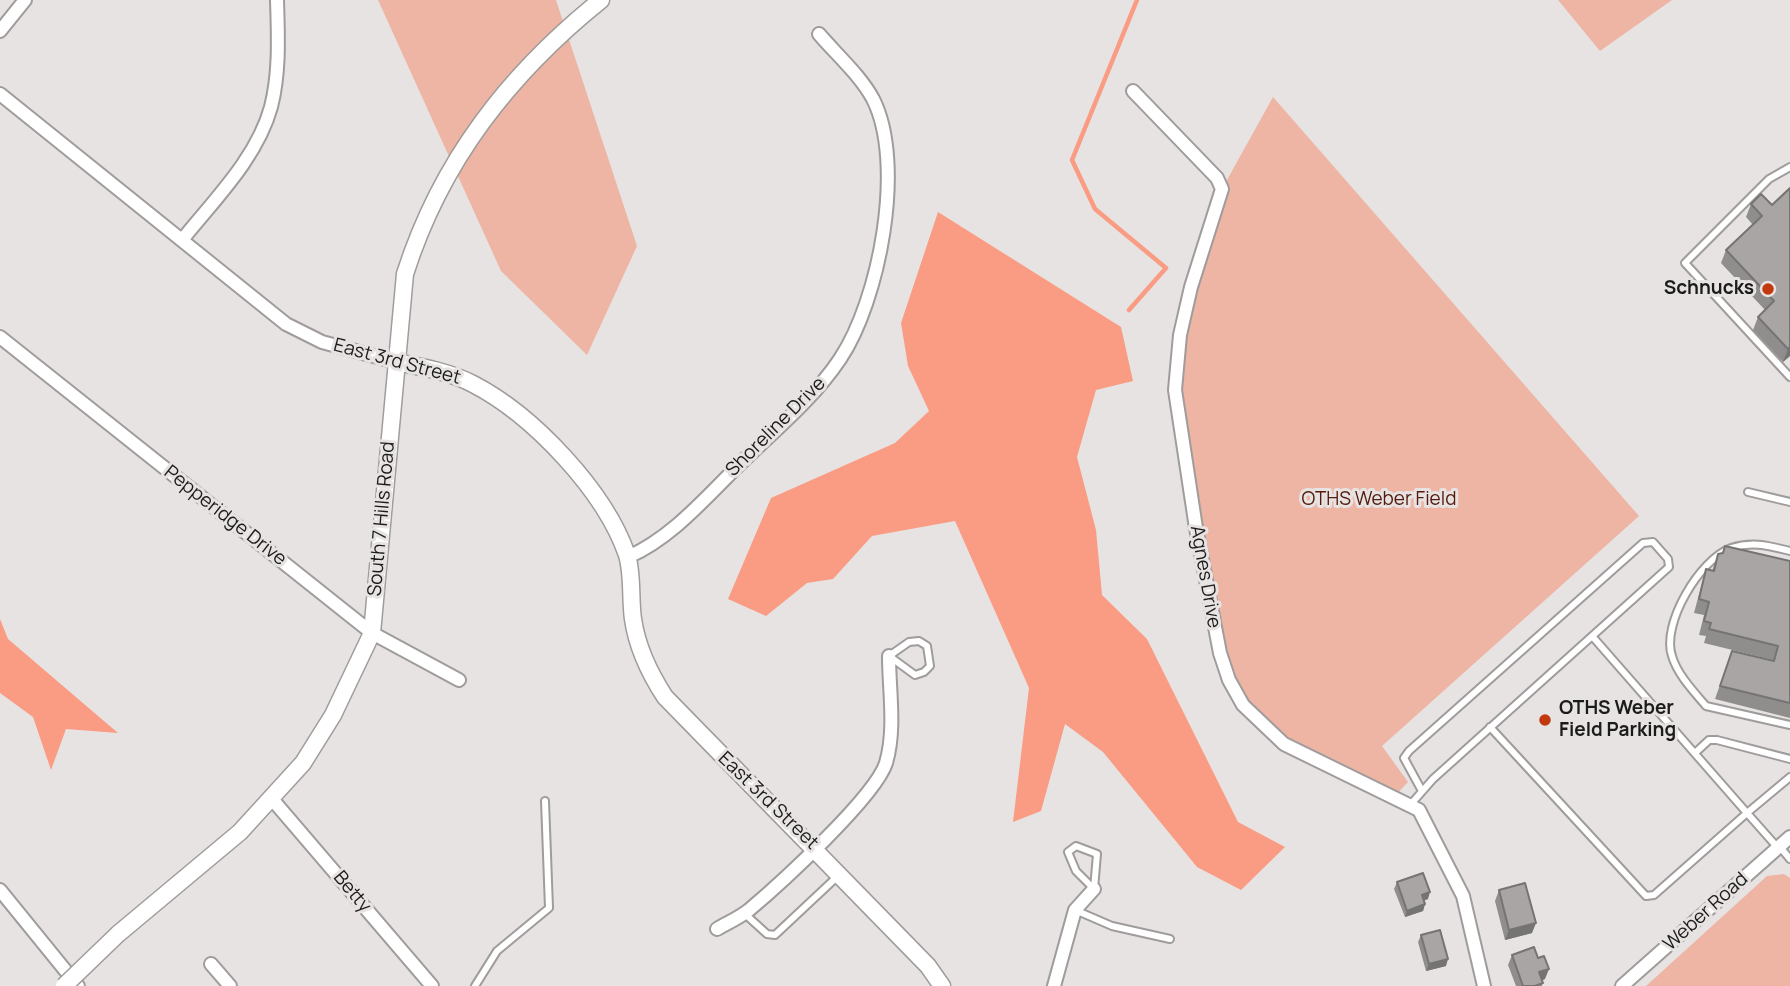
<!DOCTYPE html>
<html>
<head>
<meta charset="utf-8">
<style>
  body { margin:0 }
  canvas { display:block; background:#e7e3e2 }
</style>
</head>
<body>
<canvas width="1790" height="986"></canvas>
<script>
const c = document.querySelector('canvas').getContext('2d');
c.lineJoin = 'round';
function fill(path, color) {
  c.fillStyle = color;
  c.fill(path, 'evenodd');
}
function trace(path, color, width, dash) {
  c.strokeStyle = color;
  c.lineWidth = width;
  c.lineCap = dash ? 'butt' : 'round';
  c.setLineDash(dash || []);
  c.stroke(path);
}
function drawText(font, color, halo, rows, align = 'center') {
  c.font = font + ' Manrope,sans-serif';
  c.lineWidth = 6;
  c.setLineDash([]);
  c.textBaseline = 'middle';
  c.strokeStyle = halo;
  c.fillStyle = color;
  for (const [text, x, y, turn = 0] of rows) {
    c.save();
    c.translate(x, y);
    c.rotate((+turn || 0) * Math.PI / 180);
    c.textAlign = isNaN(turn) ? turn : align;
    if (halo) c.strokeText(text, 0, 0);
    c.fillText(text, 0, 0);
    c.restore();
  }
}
const green = new Path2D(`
  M378,0H556L637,246L587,355L501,271Z
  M1558,0H1672L1600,51Z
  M1273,97L1639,516L1382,746L1408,782L1395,796L1309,757L1243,705L1220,653L1176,362L1222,189Z
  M1784,874L1790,878V986H1646L1767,876Z`);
const water = new Path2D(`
  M938,212L1121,327L1133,381L1096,390L1077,457L1096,530L1102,595L1147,639L1238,822L1285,847L1241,890L1197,867L1103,752L1065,724L1041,811L1013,822L1029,688L955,521L872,536L833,579L807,583L766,616L728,599L771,498L895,443L929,411L908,366L901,323Z
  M0,619L8,639L118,733L66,729L51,770L33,717L0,693Z`);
const stream = new Path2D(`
  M1129,310L1166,268L1095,209L1072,160L1137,0`);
const service = new Path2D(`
  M1790,167L1769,179L1685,263L1790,377
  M1748,492L1790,502
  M1790,551C1769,546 1753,541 1731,548C1700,559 1661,624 1672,656C1677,674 1694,692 1706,706L1790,725
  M1592,636L1747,813L1790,777
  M919,641L927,646L930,666L924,672L915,675L889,656L909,642Z
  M1490,727L1646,896L1654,895L1747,813L1778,848
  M1695,753L1709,740H1717L1790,759
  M1411,804L1433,779L1669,567L1668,559L1653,542L1643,543L1409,751L1404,758L1422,791
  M1076,846L1097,854L1094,889L1076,871L1068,852Z
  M1780,847L1790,859
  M1075,910L1112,926L1170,939
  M745,914L767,934L775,935L839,875
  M475,986L497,951L549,908L545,801`);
const minor = new Path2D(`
  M0,31L25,0
  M1133,91L1217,178L1222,189L1191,287L1180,335L1175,390L1196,528L1220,653L1229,680L1243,705L1284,744L1419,810L1463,896L1484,986
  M0,94L286,324L322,342L396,362
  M182,240C214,200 257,158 271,107C280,72 278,35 277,0
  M0,337L372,633L459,680
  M628,557C673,537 706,497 741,463C775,430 814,398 840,359C879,301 906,164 873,99C860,75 836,54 819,34
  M272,799L432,986
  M0,890L78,986
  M717,929C727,923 739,918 749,910C780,884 875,797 886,763C896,729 889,690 889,656
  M211,964L230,986
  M1054,986L1075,910L1094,889
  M1622,986L1790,837`);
const tertiary = new Path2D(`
  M396,362C422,367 450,372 473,384C533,415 605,491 627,555C633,575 630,599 633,619C637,647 650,674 665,697L928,966L942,986
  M118,934L240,832L303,763L333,715L372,633L405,274C441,161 509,74 601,0`);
const tertiaryBridge = new Path2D(`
  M64,986L118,934`);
const wall = new Path2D(`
  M1790,188V356L1783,362L1753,330L1758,317L1765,310L1721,263L1726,250L1753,225L1746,217L1751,204L1772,205Z
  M1725,546L1790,561V718L1715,699L1732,651L1772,661L1773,660L1704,643L1706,636L1699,635L1704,615L1694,613L1702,583L1706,569L1712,571L1718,554L1722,553Z
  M1397,882L1428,899L1424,900L1425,904L1423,911L1405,917L1394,889Z
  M1499,890L1532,933L1505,940L1495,901Z
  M1421,935L1446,966L1426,971L1418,942Z
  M1512,955L1545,979L1542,980V986H1516L1508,965Z`);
const shadedWall = new Path2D(`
  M1790,347V356L1783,362L1788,349Z
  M1430,892L1428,899L1420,902L1422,895Z
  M1425,904L1423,911L1405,917L1407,911Z
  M1536,923L1532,933L1505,940L1509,930Z
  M1448,959L1446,966L1426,971L1429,964Z
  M1549,969L1545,979L1535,983L1539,972Z`);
const building = new Path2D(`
  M1790,188V347L1788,349L1758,317L1774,301L1726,250L1762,216L1751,204L1761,194L1772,205Z
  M1725,546L1790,561V703L1720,686L1732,651L1774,661L1778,646L1709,629L1711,623L1704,621L1709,602L1699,599L1706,569L1714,571L1718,554L1723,553Z
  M1423,873L1430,892L1422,895L1425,904L1407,911L1397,882Z
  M1525,883L1536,923L1509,930L1499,890Z
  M1440,930L1448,959L1429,964L1421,935Z
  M1534,947L1538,958L1544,956L1549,969L1539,972L1543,983L1535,986H1523L1512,955Z`);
const markers = [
  [1768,289,7,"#c2390d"],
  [1545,720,7,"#c2390d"]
];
const poiNames = [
  ["Schnucks",1754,289],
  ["OTHS Weber",1559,709,"left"],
  ["Field Parking",1559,731,"left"]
];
const streetNames = [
  ["East 3rd Street",397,362,15],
  ["Shoreline Drive",776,427,-45],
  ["Pepperidge Drive",225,516,38],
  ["South 7 Hills Road",382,519,-85],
  ["Agnes Drive",1205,577,80],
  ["East 3rd Street",768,801,44],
  ["Betty",352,892,50],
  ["Weber Road",1706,912,-42]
];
const parkNames = [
  ["OTHS Weber Field",1379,500]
];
fill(green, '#eeb4a4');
fill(water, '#f99c83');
trace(stream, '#f99c83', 4.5);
trace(service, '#9f9c9b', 10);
trace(minor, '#9f9c9b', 16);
trace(tertiary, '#9f9c9b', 19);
trace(service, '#fff', 6);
trace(minor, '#fff', 12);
trace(tertiary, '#fff', 16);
trace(tertiaryBridge, '#9f9c9b', 19, []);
trace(tertiaryBridge, '#fff', 16);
fill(wall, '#908e8d');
fill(shadedWall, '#767473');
fill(building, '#a8a5a4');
trace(building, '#767473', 2);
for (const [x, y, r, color] of markers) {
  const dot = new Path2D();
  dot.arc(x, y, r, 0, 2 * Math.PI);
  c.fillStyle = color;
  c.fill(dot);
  trace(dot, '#e7e3e2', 2.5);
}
drawText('bold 19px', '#1c1b1b', '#e7e3e2', poiNames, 'right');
drawText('19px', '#1c1b1b', '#e7e3e2', streetNames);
drawText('19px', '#541b0c', '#e7e3e2', parkNames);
</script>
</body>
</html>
